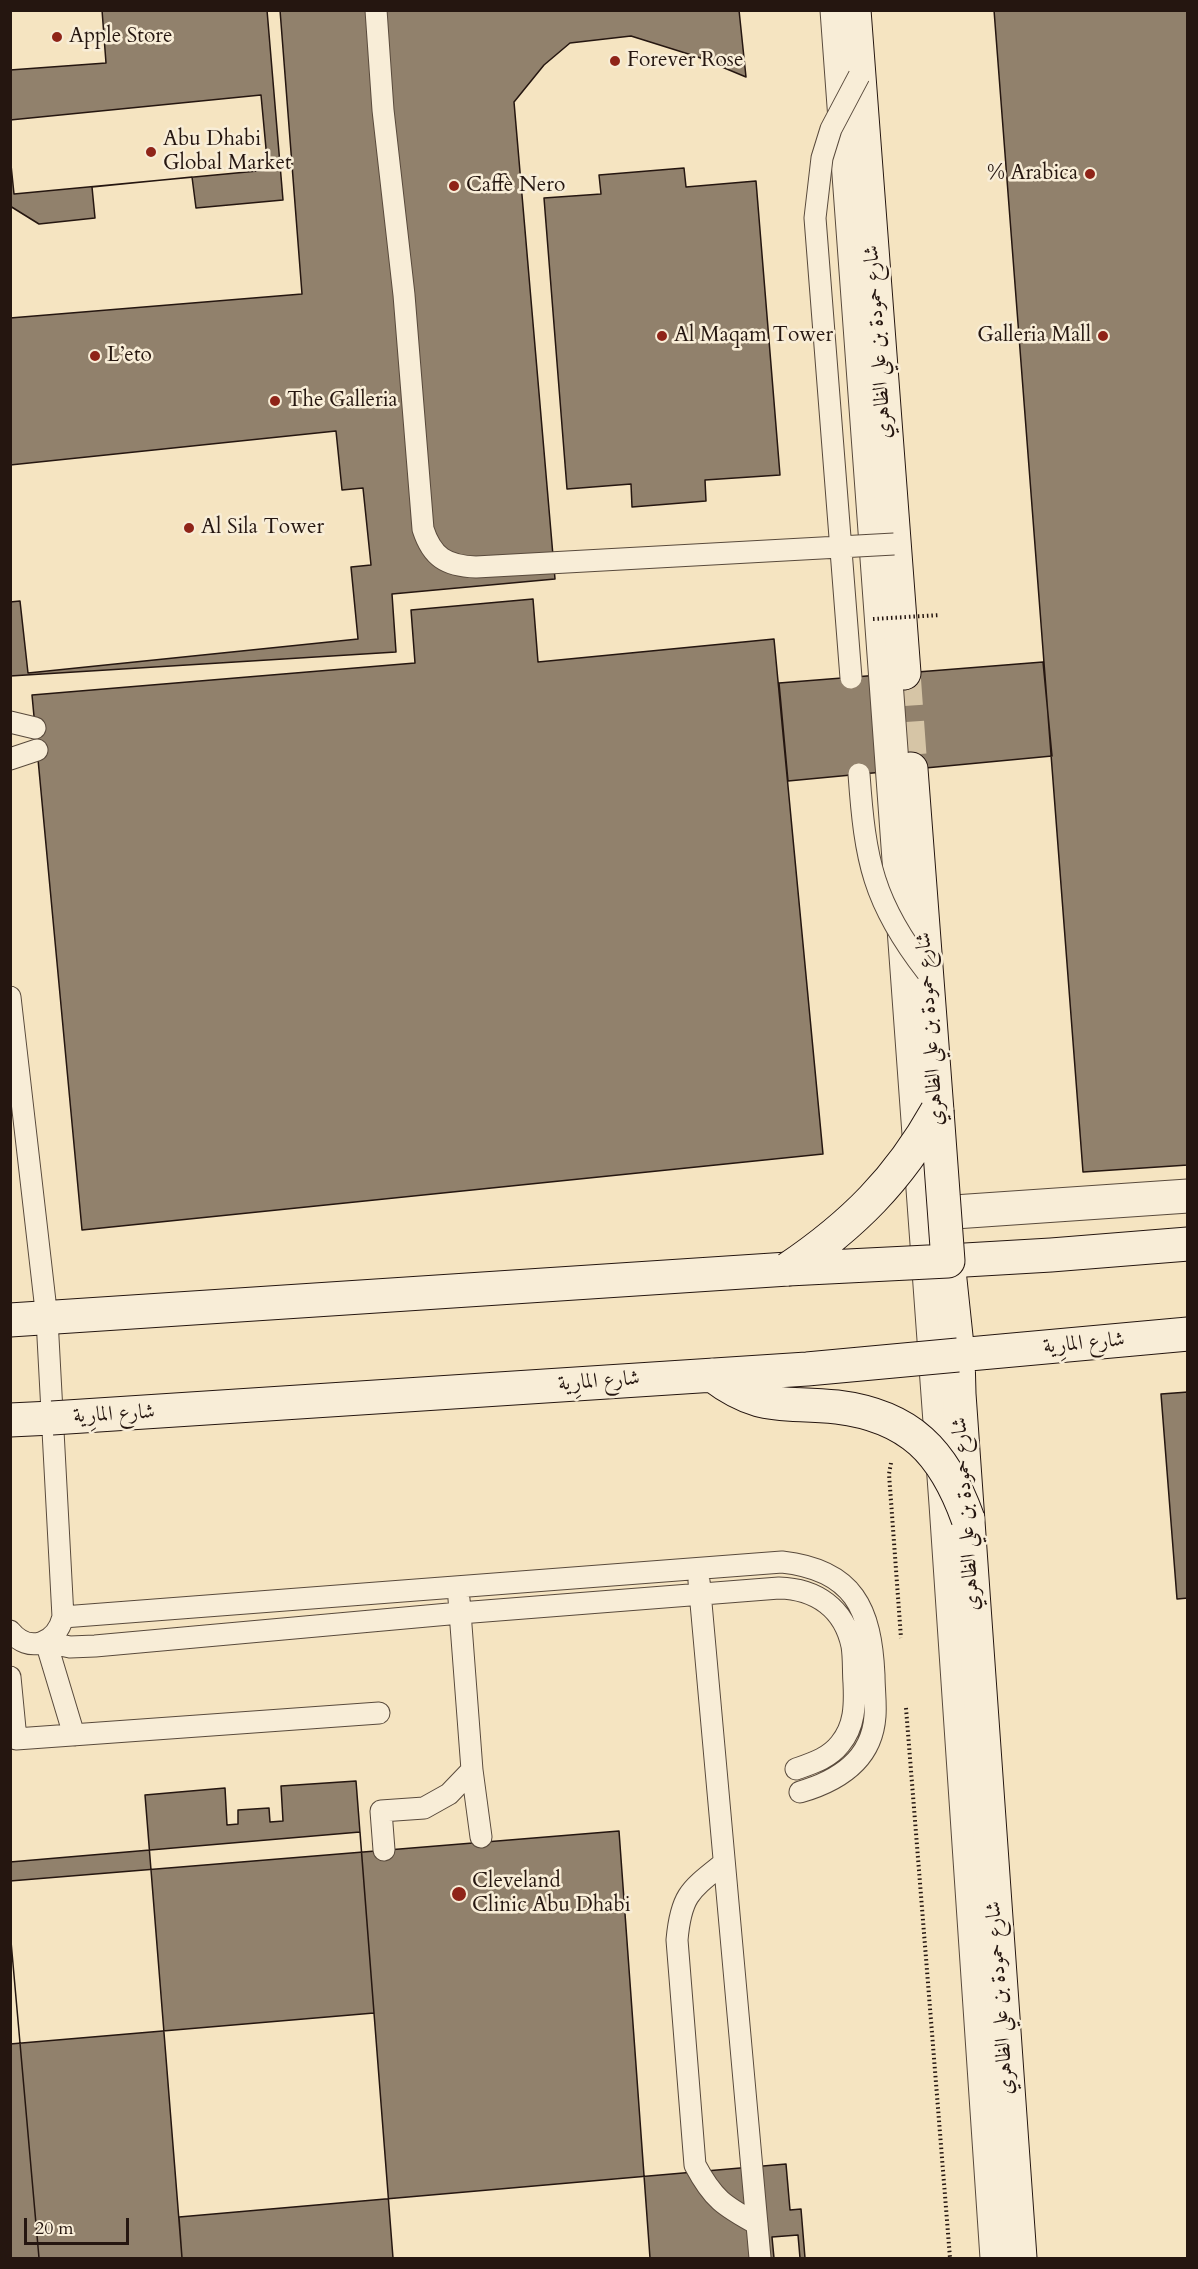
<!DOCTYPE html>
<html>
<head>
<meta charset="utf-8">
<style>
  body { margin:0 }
  #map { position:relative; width:1198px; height:2269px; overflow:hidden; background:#f5e4c1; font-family:Cardo,serif }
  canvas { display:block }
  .frame { position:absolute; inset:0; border:12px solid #251610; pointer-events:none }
  .scale { position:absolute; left:24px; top:2218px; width:105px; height:27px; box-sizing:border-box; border:3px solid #251610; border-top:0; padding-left:8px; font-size:18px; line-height:21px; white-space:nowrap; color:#251610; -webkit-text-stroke:4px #f8edd7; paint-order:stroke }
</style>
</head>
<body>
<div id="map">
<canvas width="1198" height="2269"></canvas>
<div class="frame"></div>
<div class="scale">20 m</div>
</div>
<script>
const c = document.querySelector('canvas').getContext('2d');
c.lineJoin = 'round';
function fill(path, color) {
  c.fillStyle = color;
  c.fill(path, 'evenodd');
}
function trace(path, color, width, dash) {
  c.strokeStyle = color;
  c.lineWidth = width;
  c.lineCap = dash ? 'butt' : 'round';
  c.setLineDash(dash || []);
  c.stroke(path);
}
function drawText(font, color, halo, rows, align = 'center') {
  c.font = font + ' Cardo,Amiri,serif';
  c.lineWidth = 5;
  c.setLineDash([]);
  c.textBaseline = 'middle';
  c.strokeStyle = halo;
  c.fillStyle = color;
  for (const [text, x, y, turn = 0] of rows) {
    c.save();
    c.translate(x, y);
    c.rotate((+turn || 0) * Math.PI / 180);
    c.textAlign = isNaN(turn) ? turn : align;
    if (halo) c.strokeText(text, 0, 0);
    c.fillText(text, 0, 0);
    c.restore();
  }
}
const building = new Path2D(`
  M10,10H280L302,294L10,318Z
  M10,10H102L106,63L10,70Z
  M267,10H739L746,77L698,57L631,36L570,43L544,65L514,102L555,579L392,594L396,652L10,676V206L39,224L95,218L92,187L192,177L196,208L283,200Z
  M994,10H1188V1165L1083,1172Z
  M261,95L268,170L14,194L10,155V120Z
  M684,168L686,187L756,181L780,475L705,480L706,501L632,507L631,484L567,489L544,198L601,194L599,175Z
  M336,431L342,490L363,488L371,565L351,567L358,639L28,673L20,601L10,602V465Z
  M533,599L538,662L774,639L823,1154L82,1230L32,695L415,663L411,610Z
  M1043,662L1052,756L788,781L779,683Z
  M1188,1392V1598L1177,1599L1161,1394Z
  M356,1781L393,2258H182L145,1795L225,1788L227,1825L238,1824V1810L269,1808L270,1822L283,1821L281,1786Z
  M619,1831L650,2258H39L10,1930V1881Z
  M360,1832L374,2013L10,2044V1862Z
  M10,1930L39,2258H10Z
  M786,2164L790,2210L801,2209L805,2258H182L179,2217Z
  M798,2235L800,2258H774L772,2237Z`);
const secondaryTunnel = new Path2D(`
  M904,673L911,769`);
const path = new Path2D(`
  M891,1463L889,1474L901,1638
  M906,1708L950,2258`);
const lane = new Path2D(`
  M10,722L35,728
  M10,759L37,750
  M10,997L47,1319L63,1617C56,1644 29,1654 10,1631
  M699,1581L760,2258
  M459,1599L472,1770L481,1837
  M63,1617L782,1562C854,1570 871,1609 874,1675C874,1689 876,1703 875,1716C872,1760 838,1781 800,1792
  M46,1642L70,1647L95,1646L460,1613L779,1588C816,1589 844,1608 852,1646C854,1658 853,1671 854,1683C855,1705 855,1726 840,1744C829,1758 813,1763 796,1769
  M46,1642L74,1735
  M10,1677L16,1739L379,1713
  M384,1850L381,1811L424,1808L449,1794L472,1770
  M724,1863C690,1890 681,1895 677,1940L695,2165C713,2199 724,2206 757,2224`);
const street = new Path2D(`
  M837,10L946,1504L997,2258
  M925,1214L1188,1196`);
const secondary = new Path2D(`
  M854,10L904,673
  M911,769L937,1111
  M10,1320L788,1269
  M958,1355L1188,1334
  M10,1420L52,1418
  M1020,2258L959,1394L958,1355L948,1261L1051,1255L1188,1244`);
const pathBridge = new Path2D(`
  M873,619L940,615`);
const laneBridge = new Path2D(`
  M376,10L383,110L404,295L423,529C432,557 446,566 476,567L894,544
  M851,678L815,218L822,158L831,129L859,76
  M859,774C865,860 873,903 927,972`);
const secondaryBridge = new Path2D(`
  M788,1269L948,1261L937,1111
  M788,1269C853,1225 899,1179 937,1111
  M712,1375C761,1412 782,1401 837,1407C910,1416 944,1452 968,1519
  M52,1418L807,1369L958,1355`);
const markers = [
  [57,37,6,"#8f2418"],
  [615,61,6,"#8f2418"],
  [151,152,6,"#8f2418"],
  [1090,174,6,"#8f2418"],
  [454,186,6,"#8f2418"],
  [662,336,6,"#8f2418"],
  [1103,336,6,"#8f2418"],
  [95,356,6,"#8f2418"],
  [275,401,6,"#8f2418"],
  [189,528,6,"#8f2418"],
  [459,1894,8,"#8f2418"]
];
const poiNames = [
  ["Apple Store",69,37],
  ["Forever Rose",627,61],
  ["Abu Dhabi",163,140],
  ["Global Market",163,164],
  ["% Arabica",1078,174,"right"],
  ["Caffè Nero",466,186],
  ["Al Maqam Tower",674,336],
  ["Galleria Mall",1091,336,"right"],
  ["L’eto",107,356],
  ["The Galleria",287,401],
  ["Al Sila Tower",201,528],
  ["Cleveland",472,1882],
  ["Clinic Abu Dhabi",472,1906]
];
const streetNames = [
  ["شارع حمودة بن علي الظاهري",879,342,-94],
  ["شارع حمودة بن علي الظاهري",931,1029,-94],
  ["شارع المارِية",1084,1344,-5],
  ["شارع المارِية",599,1382,-4],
  ["شارع المارِية",114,1415,-3],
  ["شارع حمودة بن علي الظاهري",967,1514,-94],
  ["شارع حمودة بن علي الظاهري",1001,1998,-94]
];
fill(building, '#91816c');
trace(building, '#251610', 1.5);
trace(secondaryTunnel, '#d6c5a6', 33, [33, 16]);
trace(lane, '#594a3c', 23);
trace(street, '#594a3c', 35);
trace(secondary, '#251610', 35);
trace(path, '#251610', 4, [1.5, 3]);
trace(lane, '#f8edd7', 21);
trace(street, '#f8edd7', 33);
trace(secondary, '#f8edd7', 33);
trace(laneBridge, '#594a3c', 23, []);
trace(secondaryBridge, '#251610', 35, []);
trace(pathBridge, '#251610', 4, [1.5, 3]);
trace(laneBridge, '#f8edd7', 21);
trace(secondaryBridge, '#f8edd7', 33);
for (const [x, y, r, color] of markers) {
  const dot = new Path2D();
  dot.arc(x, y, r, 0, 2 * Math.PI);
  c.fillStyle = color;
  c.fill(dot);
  trace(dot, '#f8edd7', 2);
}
drawText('21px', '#251610', '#f8edd7', poiNames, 'left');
drawText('21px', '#251610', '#f8edd7', streetNames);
</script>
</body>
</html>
